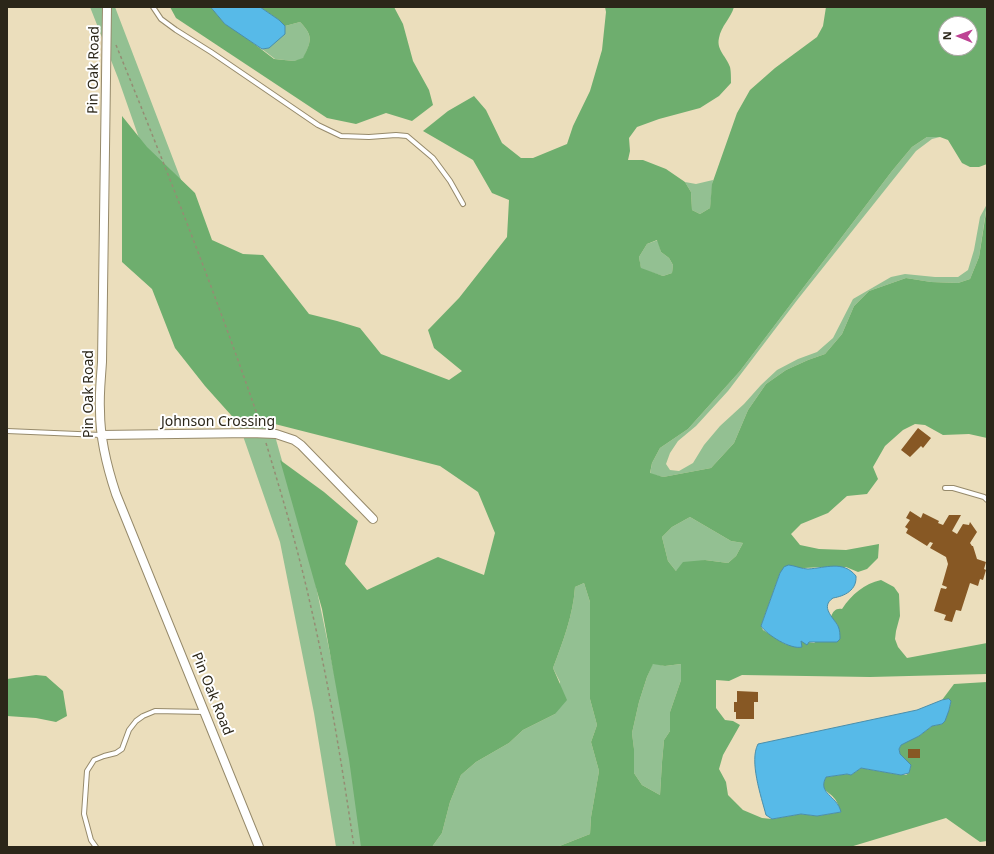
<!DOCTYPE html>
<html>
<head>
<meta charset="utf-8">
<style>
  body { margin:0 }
  #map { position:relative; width:994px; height:854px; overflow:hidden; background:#ebdebc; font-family:"Noto Sans",sans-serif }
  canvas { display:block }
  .frame { position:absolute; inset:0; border:8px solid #2b2619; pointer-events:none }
  .north { position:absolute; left:938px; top:16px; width:40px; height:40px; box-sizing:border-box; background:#fff; border:1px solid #aaa8a3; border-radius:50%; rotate:271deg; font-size:11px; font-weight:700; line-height:16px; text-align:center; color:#2b2619 }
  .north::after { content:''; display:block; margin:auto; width:14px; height:18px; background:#be4394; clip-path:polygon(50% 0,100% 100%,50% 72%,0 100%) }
</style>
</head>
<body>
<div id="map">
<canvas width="994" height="854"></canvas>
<div class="frame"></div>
<div class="north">N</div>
</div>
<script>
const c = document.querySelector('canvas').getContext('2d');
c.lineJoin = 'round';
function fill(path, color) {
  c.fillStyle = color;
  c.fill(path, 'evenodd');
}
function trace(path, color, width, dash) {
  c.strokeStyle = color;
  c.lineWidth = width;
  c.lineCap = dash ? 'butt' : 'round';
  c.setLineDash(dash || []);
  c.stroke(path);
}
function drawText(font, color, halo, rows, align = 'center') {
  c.font = font + ' "Noto Sans",sans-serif';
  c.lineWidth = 4;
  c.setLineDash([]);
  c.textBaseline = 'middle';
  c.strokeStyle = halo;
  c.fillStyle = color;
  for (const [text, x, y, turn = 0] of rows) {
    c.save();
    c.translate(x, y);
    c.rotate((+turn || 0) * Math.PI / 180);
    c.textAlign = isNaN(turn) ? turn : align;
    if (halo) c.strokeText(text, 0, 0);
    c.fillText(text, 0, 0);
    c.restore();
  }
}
const green = new Path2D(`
  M90,7H115L264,397L312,567L350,749L366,847H336L314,713L280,542L118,78Z
  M300,22C314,36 311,42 303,59L294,61L275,59L262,49L269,48L285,30V26Z
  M927,137H940L932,139L916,151L798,299L728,391L696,426L678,441L670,453L666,464L670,470L679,471L693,463L704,445L720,426L744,404L761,385L777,370L798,359L817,352L833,338L853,299L891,277L905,274L935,277H958L968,270L974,250L980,217L987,204L979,257L970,279L958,283L931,282L906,278L869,291L854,306L842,334L825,354L808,360L786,370L766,384L748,410L734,443L711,468L663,477L650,474L652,463L660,448L688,429L740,371L892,171L912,147Z
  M713,180L710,208L700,214L692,210L691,192L685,182L696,184Z
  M658,240L661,252L669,258L673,265L672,273L663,276L641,269L639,257L647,244Z
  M690,517L731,541L743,543L736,556L728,563L705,560L676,571L668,561L662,537L672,527Z
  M584,583L590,602V699L597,725L591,742L599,771L591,817L590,834L557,847H432L442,833L450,802L461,775L476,762L509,743L523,730L555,714L560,682L553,668C563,641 573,616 575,587Z
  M653,663L665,666L681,664V680L670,712V731L664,740L662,762L660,795L642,785L634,773V749L632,733L639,702L647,677Z`);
const forest = new Path2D(`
  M170,7H211L225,24L240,33L274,59L294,61L303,58C311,42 314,36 300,22L285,26L279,20L260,7H394L403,24L413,61L429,90L433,105L412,121L386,113L356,124L327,118L176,18Z
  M605,7H734C731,18 721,26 719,38C716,50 727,57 730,67C731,71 731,78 731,83L719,96L700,108L659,119L637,127L629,138L630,151L628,160H643L666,169L685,182L691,192L692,210L700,214L710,208L712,184L737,113L750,90L775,68L817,37L823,26L826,7H987V164L979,167H970L962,163L948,140L940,137H927L912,147L892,171L740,371L688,429L660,448L652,463L650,473L663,477L711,468L734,443L748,410L766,384L786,370L808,360L825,354L842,334L854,306L869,291L906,278L931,282L958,283L970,279L979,257L987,206V438L969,434L943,435L925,425L915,424L903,430L885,446L873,467L878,479L867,494L847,496L828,513L801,524L791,534L800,545L819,549L846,550L879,544L878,558L867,569L858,572L846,567H823L804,568L780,573L761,626L763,630L785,644L790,645L801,641L814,643L838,626L831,617C833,611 836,608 842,609C852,594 864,584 881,580L894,587L899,594L900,616L896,631L895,639L898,647L907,658L987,643V674L870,677L742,675L729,681L716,680V708L725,720L733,721L740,725L723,755L719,769L726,782L728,795L743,810L762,818L772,819L801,814L817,816L841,812C839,808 838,803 835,799C828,790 819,791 826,777L847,774L851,775L861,768L901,775H906L909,773L911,765L900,754L899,749L901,745L907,741L919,736L932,726L942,724L949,710L951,701L949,699L942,700L954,684L987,682V841L980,842L946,818L850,847H557L590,834L591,817L599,771L591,742L597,725L590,699V602L584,583L575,587C573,616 563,641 553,668L567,700L555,714L523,730L509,743L476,762L461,775L450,802L442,833L432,847H361L349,759L322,609L280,460L324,492L358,521L345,564L367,590L438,557L484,575L495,533L478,492L440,466L267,422L239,424L205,386L175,348L152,289L122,262V116L147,147L195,193L212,240L243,254L263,255L309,314L337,321L360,328L381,354L449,380L462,371L434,348L428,330L459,298L507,237L509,200L492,193L473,160L423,131L448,111L474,96L486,110L502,143L521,158H533L567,144L573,126L590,91L602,50L606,12ZM946,24H970V48H946ZM657,240L661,252L669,258L673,265L672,273L663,276L641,268L639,257L647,244ZM690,517L731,541L743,543L736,556L728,563L705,560L683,562L676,571L668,561L662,537L672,527ZM653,664L665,666L681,664V680L670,712V731L664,740L662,762L660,795L642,785L634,773V749L632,733L639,702L647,677Z
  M36,675L46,676L63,691L67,716L56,722L36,718L7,716V679Z`);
const water = new Path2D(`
  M211,7H260L279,20L285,26V34L269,48L262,49L225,24Z
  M789,565C796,566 802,569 808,569C826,568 843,560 856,576C857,590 845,596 833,598C820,607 833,617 838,626C840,630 840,635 840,639L837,642H809L807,645L801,641L802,647C791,650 767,635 761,626L780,573L784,567Z
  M949,699L951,701L949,710L945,721L942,724L932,726L919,736L901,745L899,749L900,754L911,765L909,773L901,775L861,768L851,775L847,774L826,777C817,794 837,795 841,812L817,816L801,814L772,819L766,815C761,796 749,761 758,744L917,710L942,700Z`);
const building = new Path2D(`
  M918,428L931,438L923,448L921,446L910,457L901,450Z
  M910,511L921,518L923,513L939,521L938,523L943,525L949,515H961L952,531L957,534L963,524L969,525L970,522L977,532L970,543L972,546H973L977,559L986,562L984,569L986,570L983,580L980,579L978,586L970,583L961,611L956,610L952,622L944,620L946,615L934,611L941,588L946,589L947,587L942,585L948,564L946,557L930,548L933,543L930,542L927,546L906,533L908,529L905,527L910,520L906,518Z
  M737,691L758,692V702H754V719H736V712H734V702H737Z
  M908,749H920V758H908Z`);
const path = new Path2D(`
  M116,45C167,170 217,297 261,426
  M266,443C282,496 298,549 310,603C329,684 342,765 354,847`);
const service = new Path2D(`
  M153,7L161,19L176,30L211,52L318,125L341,136L369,137L396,135L407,136L433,158L450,181L463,204
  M7,431L101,435
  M945,488H953L984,497L987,500
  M96,847L91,840L84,814L87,771L94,760L104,756L116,753L122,749L129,730L136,721L143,716L155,711L205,712`);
const minor = new Path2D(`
  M107,7L102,362C101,378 99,395 100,411C100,440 107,467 116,494L259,847
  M101,435L251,433L276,434L294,440L301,445L373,519`);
const streetNames = [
  ["Pin Oak Road",94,70,-89],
  ["Pin Oak Road",89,394,-90],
  ["Johnson Crossing",218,422],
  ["Pin Oak Road",212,694,68]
];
fill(green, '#93c092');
fill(forest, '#6eae6e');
fill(water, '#57bae8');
trace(water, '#4a8eaa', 1);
fill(building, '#875824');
trace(service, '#968a6b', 6);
trace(minor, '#968a6b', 10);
trace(path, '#958c73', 1.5, [3, 3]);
trace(service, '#fff', 4);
trace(minor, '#fff', 8);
drawText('14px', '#2b2619', '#fff', streetNames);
</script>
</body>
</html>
